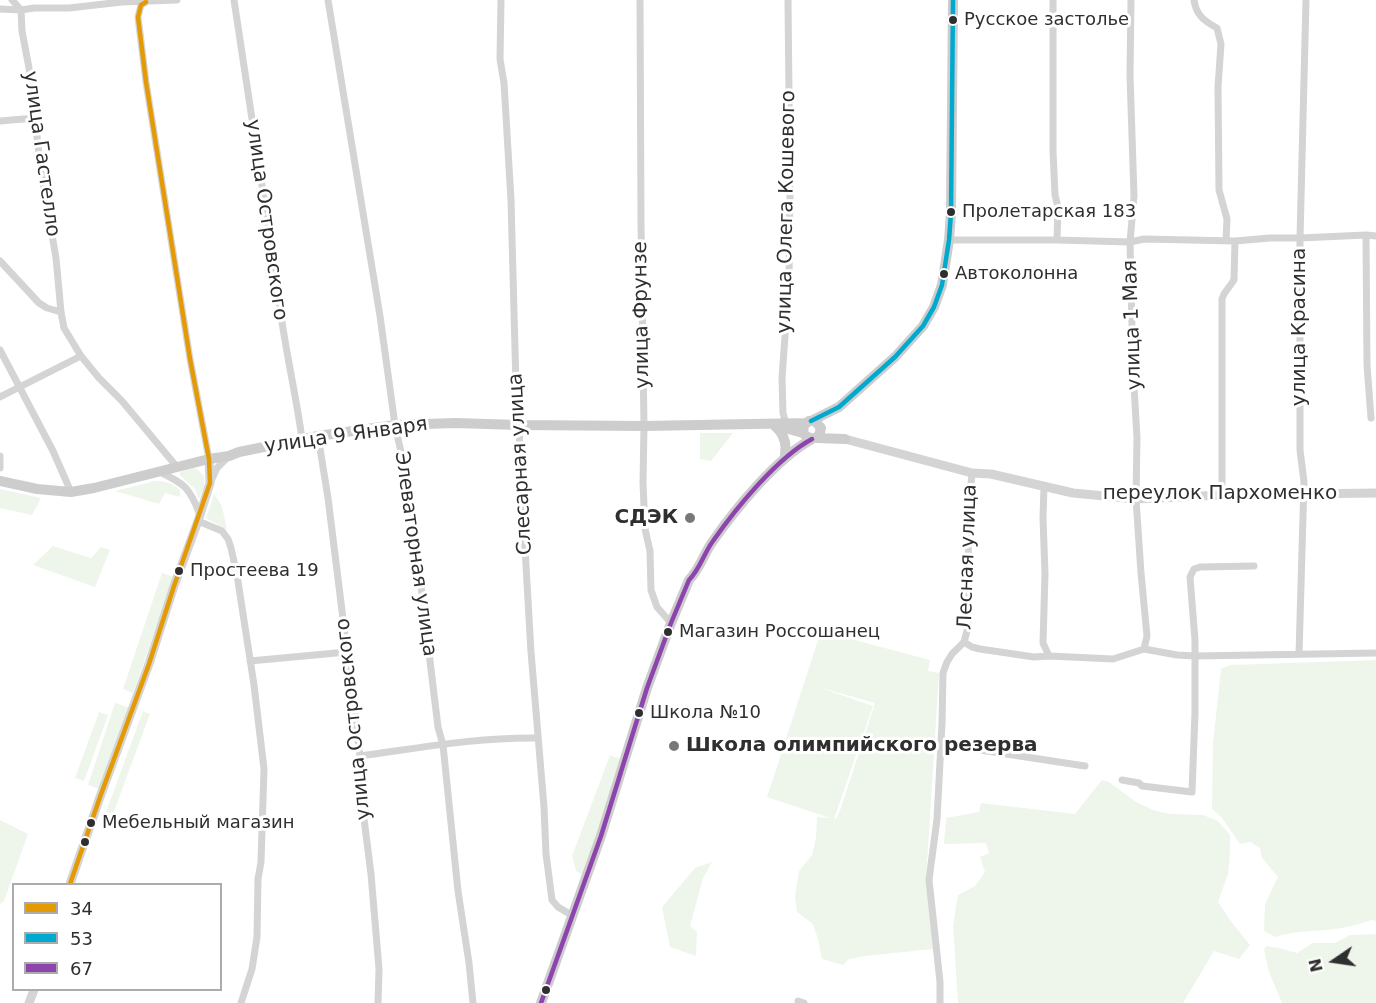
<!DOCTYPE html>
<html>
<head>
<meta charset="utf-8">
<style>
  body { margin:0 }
  #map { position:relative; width:1376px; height:1003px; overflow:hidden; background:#fff; font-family:"DejaVu Sans",sans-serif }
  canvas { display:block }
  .legend { position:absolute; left:12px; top:883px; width:210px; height:108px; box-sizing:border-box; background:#fff; border:2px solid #acacac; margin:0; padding:8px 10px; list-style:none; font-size:18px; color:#2f2f2f }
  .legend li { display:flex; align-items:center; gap:12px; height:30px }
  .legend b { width:30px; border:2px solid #acacac }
  .north { position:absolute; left:1304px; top:931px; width:60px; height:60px; -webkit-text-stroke:4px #fff; paint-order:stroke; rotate:257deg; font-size:16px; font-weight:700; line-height:24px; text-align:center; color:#2f2f2f }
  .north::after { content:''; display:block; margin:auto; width:21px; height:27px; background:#2f2f2f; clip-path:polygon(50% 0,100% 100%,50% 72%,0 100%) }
</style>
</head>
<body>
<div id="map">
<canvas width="1376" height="1003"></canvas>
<ul class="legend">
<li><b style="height:8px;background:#e39a05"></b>34</li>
<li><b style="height:8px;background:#00a9ce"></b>53</li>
<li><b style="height:8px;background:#8e44ad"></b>67</li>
</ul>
<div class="north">N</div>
</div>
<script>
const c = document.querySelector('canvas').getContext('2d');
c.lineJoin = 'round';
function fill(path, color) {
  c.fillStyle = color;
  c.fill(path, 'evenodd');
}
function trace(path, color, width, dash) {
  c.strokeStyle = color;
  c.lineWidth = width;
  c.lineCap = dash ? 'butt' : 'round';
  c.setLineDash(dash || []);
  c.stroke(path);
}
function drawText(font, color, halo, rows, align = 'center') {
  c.font = font + ' "DejaVu Sans",sans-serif';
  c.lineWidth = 6;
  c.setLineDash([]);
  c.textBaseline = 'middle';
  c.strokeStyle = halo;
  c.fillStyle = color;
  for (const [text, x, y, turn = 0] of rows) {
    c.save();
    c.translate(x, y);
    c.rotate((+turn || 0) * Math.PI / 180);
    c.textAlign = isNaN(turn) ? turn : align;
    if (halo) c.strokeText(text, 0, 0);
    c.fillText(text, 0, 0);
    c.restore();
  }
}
const green = new Path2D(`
  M700,433H733L711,461L700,459Z
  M193,468L197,469L204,476V487L199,499L195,489L180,475V472Z
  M155,481C165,481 172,483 180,490V497L165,493L159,504L115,491Z
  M0,489L41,498L32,515L0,508Z
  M214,494L222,506L227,530L206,518Z
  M53,546L91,558L101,547L110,550L95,587L33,565Z
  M162,573L174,577L133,693L123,689Z
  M821,631L930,660L928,671L939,673L926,880L933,949L865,956L849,959L843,965L822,959L818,939L813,924L797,912L795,897L799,871L812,855L816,838L817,817L830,818L767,797ZM818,687L875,703L841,808L836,819H834L873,706Z
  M1376,660V921L1372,920C1357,925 1341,929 1324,930C1306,932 1294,931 1276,937L1264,931L1265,904L1278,877L1262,858L1260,848L1250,842L1240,844L1222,818L1212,809L1213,743L1221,669L1230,665Z
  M115,703L130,708L102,790L88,785Z
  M143,711L150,714L113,814L106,812Z
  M99,712L108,715L84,781L75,778Z
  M610,755L621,759L585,876L576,871L572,856Z
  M1102,780L1109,782L1136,802L1156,811L1171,814L1203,815L1218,821L1230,835V851L1228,874L1218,902L1233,924L1250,945L1239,959L1214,951L1183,1003H958L953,925L958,895L975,886L985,872L980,857L989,853L986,843L944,844L946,818L979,812L981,803L1075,814Z
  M0,820L28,834L4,901L0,904Z
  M712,862L703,878L690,926L697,932L696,956L670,947L662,907L695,868Z
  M1376,934V1003H1282L1269,972L1264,950L1266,946L1279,948L1297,953L1313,943H1335L1350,935Z`);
const minor = new Path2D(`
  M12,0L21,10L22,31L29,68L41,171L56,258L61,312
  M234,0L277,284C282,337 295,387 302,439
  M328,0L380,316L395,425L409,488L438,727L443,745L458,891L469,963L473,1003
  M501,0L500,59L504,83L511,200L516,386L519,425L521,479L531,652L544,807L546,854L552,900L558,907L573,916
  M640,0L641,223L644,426L643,483L645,529L650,551L651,590L657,607L671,623
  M1053,0V151L1055,195L1058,207L1057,240
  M1131,0L1130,75L1134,196L1130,242L1133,369L1137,438L1136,499L1141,573L1147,636L1144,649
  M1194,0C1196,15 1204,21 1217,28L1221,44L1218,87L1219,190L1227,219L1226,241
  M146,2L141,5L138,17L146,82L190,359L209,459
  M0,9L21,10L34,8H69L122,2L177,0
  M0,121L35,118
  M1366,235L1367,365L1371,418
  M949,240H1057L1130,242L1144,239L1235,241L1270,238H1300L1366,235L1376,236
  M0,261L39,303L47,308L61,312L64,328L81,356L99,378L122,401L177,467
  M0,350L53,451L71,492
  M0,397L81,356
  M786,424L783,413L782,378L789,281L790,188L788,0
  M318,436L328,498L360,756L362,803L371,874L379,969L378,1003
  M0,456V468
  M160,472C185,484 190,488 200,515
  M211,481L217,468L229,456
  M1044,486L1043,518L1045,574L1043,643L1049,656
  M1222,495V299L1224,294L1234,280L1235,241
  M198,521L222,531L228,539L231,548L237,575L254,685L264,769L261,862L258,879L257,937L252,969L241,1003
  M1254,566L1200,567L1194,569L1190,577L1195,640V656L1376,653
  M964,642L972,647L980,649L1034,657L1049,656L1113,659L1144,649L1177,655L1195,656V713L1192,792L1142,786L1139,783L1122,780
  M1299,654L1304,482L1300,450V238L1306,0
  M250,661L347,652
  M941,744L1085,766
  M360,756C419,748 478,737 538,738
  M798,1001L804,1003
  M940,1003V982L929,880L937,819L942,724L943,673L947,662L952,654L964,642L967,631L969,613L968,518L972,473`);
const tertiary = new Path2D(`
  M845,439L972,473L991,474L1073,493L1136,499L1222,495L1376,493
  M70,884L100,797L149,664L174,586L198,521L210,483L209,459
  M29,1003L34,990`);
const secondary = new Path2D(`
  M811,421L839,407L895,357L923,326L934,307L942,285L949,240L951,213L953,0
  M775,426C784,434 787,443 785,454
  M785,428L803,433L806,436L812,439L819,436L821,428L815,421H809L804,425L803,433
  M817,438L845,439
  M0,481L37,489L71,492L94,488L209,459L229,456L239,452L318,436L395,425L455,423L519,425L644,426L806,423
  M541,1003L601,836L647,688L671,623L689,580C700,569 704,553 713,541C736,508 777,458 812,439`);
const bus1 = new Path2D(`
  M70,884L100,797L149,664L174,586L210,483L209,459L190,359L146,82L138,17L141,5L146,2`);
const bus2 = new Path2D(`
  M811,421L839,407L895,357L923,326L934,307L942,285L949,240L951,213L953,0`);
const bus3 = new Path2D(`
  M541,1003L601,836L647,688L671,623L689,580C700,569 704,553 713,541C736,508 777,458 812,439`);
const markers = [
  [953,20,5,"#2f2f2f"],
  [951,212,5,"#2f2f2f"],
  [944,274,5,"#2f2f2f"],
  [690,518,6,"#787878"],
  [179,571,5,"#2f2f2f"],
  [668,632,5,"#2f2f2f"],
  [639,713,5,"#2f2f2f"],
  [674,746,6,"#787878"],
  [91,823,5,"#2f2f2f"],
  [85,842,5,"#2f2f2f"],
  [546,990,5,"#2f2f2f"]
];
const busNames = [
  ["Русское застолье",964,20],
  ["Пролетарская 183",962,212],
  ["Автоколонна",955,274],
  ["Простеева 19",190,571],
  ["Магазин Россошанец",679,632],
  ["Школа №10",650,713],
  ["Мебельный магазин",102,823]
];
const streetNames = [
  ["улица Гастелло",41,154,82],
  ["улица Олега Кошевого",787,212,-89],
  ["улица Островского",266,220,82],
  ["улица Фрунзе",642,315,-91],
  ["улица 1 Мая",1133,325,-92],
  ["улица Красина",1300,327,-90],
  ["улица 9 Января",346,436,-8],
  ["Слесарная улица",521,464,-93],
  ["переулок Пархоменко",1220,494],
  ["Элеваторная улица",415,554,82],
  ["Лесная улица",968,557,-88],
  ["улица Островского",354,719,-96]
];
const poiNames = [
  ["СДЭК",678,518],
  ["Школа олимпийского резерва",686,746,"left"]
];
fill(green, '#eef6ec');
trace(minor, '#d4d4d4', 7);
trace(tertiary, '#d4d4d4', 9);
trace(secondary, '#cdcdcd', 10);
trace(bus1, '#e39a05', 4.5);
trace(bus2, '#00a9ce', 4.5);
trace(bus3, '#8e44ad', 4.5);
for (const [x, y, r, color] of markers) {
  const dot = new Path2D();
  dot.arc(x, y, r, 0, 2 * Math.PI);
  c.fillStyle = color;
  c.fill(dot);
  trace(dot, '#fff', 2);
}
drawText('18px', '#2f2f2f', '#fff', busNames, 'left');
drawText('20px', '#2f2f2f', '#fff', streetNames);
drawText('bold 20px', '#2f2f2f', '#fff', poiNames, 'right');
</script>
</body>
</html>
